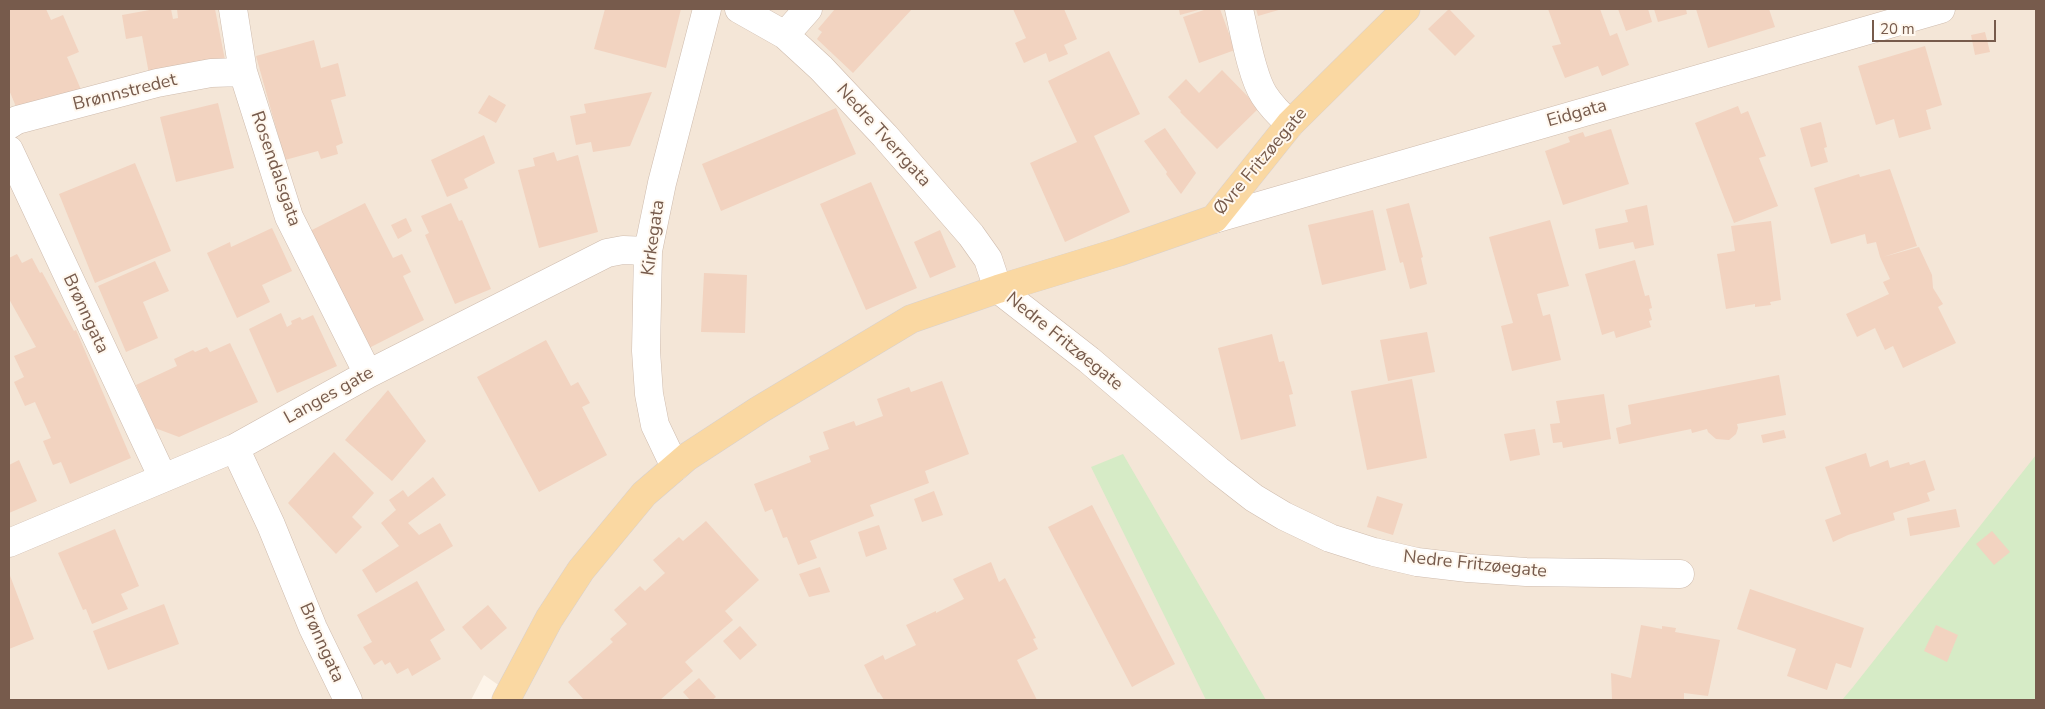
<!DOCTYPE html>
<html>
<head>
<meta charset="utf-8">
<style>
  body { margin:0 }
  #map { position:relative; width:2045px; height:709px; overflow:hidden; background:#fdf4e9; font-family:"Nunito Sans",sans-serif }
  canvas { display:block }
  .frame { position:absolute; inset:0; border:10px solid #775b4c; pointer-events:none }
  .scale { position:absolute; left:1872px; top:20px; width:124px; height:22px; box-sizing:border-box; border:2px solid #775b4c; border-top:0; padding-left:6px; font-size:15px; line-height:18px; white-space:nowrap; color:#775b4c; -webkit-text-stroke:4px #fff8ef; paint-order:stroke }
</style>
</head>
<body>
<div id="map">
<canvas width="2045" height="709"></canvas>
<div class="frame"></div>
<div class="scale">20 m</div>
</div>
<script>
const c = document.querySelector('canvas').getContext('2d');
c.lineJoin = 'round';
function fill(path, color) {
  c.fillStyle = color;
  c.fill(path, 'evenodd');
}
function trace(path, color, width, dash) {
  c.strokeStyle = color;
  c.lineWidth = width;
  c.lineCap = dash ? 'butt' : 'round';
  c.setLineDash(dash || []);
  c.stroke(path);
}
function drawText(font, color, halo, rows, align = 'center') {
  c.font = font + ' "Nunito Sans",sans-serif';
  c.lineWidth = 4;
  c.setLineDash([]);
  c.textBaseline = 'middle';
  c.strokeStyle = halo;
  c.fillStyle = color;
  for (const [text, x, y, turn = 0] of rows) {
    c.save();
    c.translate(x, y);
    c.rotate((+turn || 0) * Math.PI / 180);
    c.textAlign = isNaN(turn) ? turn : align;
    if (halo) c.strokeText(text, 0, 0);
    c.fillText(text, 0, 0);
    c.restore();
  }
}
const residential = new Path2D(`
  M9,9H2036V482L1883,700H520L484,675L471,700H9Z`);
const green = new Path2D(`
  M1123,454L1266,700H1206L1091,467Z
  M2036,455V700H1842L1853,687Z`);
const building = new Path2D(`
  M9,9H46L51,20L63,15L79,52L67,57L82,92L17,109L9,90Z
  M155,9H171L173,19L178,18L177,9H215L225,60L149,74L142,36L126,39L122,15Z
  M605,9H681L666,68L594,49Z
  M835,9H912L853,73L817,39L822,32L818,29Z
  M1013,9H1064L1077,39L1064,45L1068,54L1049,62L1046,53L1024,63L1015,43L1026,38Z
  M1179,9H1202L1180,15Z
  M1207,9H1220L1235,50L1199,63L1183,17Z
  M1256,9H1282L1258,16Z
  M1449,9L1475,36L1455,56L1428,29Z
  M1548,9H1600L1610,36L1617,33L1629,65L1602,76L1598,66L1565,78L1552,46L1561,44Z
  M1618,9H1648L1652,22L1626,31Z
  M1654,9H1686L1687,14L1658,22Z
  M1696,9H1769L1775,27L1708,48Z
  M1985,32L1990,52L1975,55L1971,35Z
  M314,40L321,68L338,63L346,96L331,100L343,143L336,146L338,154L321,159L318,151L285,160L256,56Z
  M1925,46L1942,105L1926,110L1931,129L1899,138L1894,119L1876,125L1858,66Z
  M1109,51L1140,114L1094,136L1130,212L1065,242L1030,163L1077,142L1048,81Z
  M1222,70L1259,108L1217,149L1180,112L1181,111L1168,97L1186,79L1199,93Z
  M652,92L630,146L593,152L591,142L576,145L570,116L586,113L584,104Z
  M489,95L506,105L496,123L478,113Z
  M218,103L234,168L176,182L160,117Z
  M1738,106L1741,114L1748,111L1766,156L1759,158L1778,206L1734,223L1695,123Z
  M836,108L856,154L721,211L702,164Z
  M1821,122L1827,147L1824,148L1828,162L1811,167L1800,128Z
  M1165,128L1196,173L1181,194L1166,174L1167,172L1144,141Z
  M1611,129L1629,184L1563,205L1545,151L1570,142L1568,137L1583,132L1585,137Z
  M484,135L495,163L464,179L468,188L447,197L431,160Z
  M554,152L557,161L578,155L598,232L539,248L518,170L535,166L533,158Z
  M135,163L171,251L95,283L59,194Z
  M1890,169L1917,246L1883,257L1919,247L1932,275L1933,288L1943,304L1938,307L1956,343L1903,368L1893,346L1885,350L1875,328L1857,337L1846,314L1889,294L1883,282L1890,279L1880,257L1876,242L1867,244L1865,234L1831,244L1814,188L1859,174L1860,177Z
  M871,182L917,288L866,310L820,204Z
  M365,203L393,258L402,254L411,272L403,276L424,320L369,348L310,231Z
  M451,203L459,221L462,220L491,289L455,304L425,235L429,233L421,216Z
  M1409,203L1423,257L1421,258L1427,284L1410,289L1403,262L1400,263L1386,209Z
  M1647,205L1654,245L1635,249L1633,242L1599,249L1595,229L1628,222L1625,210Z
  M1373,210L1386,270L1322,285L1308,225Z
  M406,218L412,231L398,239L391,225Z
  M1550,220L1569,286L1537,294L1543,316L1550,314L1561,360L1512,371L1501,326L1513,323L1489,237Z
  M1771,221L1781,300L1770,302L1771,305L1755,307V304L1726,309L1717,254L1735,251L1731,226Z
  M272,228L292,271L262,285L270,302L237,318L207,253L230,242L231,247Z
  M940,230L956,267L930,278L914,242Z
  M17,254L22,263L32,258L40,273L42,272L74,331L76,330L131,458L70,484L61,462L53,465L43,441L51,438L35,402L25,406L14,382L24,377L14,356L36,347L9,299V258Z
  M1635,260L1645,296L1649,295L1652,308L1649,309L1652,320L1649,321L1651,327L1616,338L1614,331L1602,335L1585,274Z
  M155,261L169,291L143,302L158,338L126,352L98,286Z
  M704,273L747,275L745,333L701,332Z
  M281,313L287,327L292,324L291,321L300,317L302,320L313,315L337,366L277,393L249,329Z
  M1427,332L1435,372L1388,381L1380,340Z
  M1272,334L1279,362L1284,361L1293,394L1289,395L1296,426L1241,440L1218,348Z
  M546,340L571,386L578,382L590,403L582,407L607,455L539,492L477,377Z
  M230,343L258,402L179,437L155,428L136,385L177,366L174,359L193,350L195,352L207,347L210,352Z
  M1779,375L1786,415L1737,424L1738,428L1736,434L1729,440L1716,439L1708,432L1707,429L1692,433L1691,429L1619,444L1616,428L1631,424L1628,405Z
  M1412,379L1427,458L1367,470L1351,391Z
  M942,381L969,454L925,471L929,483L870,505L874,516L810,541L817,558L798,565L787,537L783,538L772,509L765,512L754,484L811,462L809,456L829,449L823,432L854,421L856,426L883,416L877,399L909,387L911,392Z
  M388,390L426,441L392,481L345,440Z
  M1604,394L1611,439L1563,448L1562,442L1553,443L1550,424L1560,423L1556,401Z
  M1535,429L1540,455L1510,461L1504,434Z
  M1784,430L1786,438L1763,443L1761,435Z
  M334,452L374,493L352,517L362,527L336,554L288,503Z
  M1866,453L1870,467L1888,460L1890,468L1909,462L1910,465L1925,460L1935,490L1927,493L1930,501L1893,513L1895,520L1848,535L1833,542L1825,520L1841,514L1825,467Z
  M19,460L37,501L9,513V465Z
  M433,477L446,495L408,523L419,535L440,523L453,546L376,593L362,570L399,546L381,523L396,510L389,500L403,490L408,497Z
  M934,491L943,515L922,522L914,499Z
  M1377,496L1403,504L1393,535L1367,527Z
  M1092,505L1175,664L1132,687L1048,527Z
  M1956,509L1960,527L1910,536L1907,518Z
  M706,521L759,580L725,611L733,620L685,662L693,671L660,700H584L568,682L613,642L610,639L627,624L614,610L640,586L645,591L665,573L653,560L679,537L683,541Z
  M879,525L887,549L866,557L858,532Z
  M115,529L139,586L121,594L128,609L92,624L86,609L83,610L58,553Z
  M1992,531L2010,552L1994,565L1976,544Z
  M991,562L999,582L1005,578L1036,638L1033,639L1038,649L1017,660L1037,700H884L879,692L878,693L864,665L883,655L885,660L916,645L906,625L936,611V613L964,599L953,579Z
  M820,567L830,592L809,597L799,574Z
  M9,573L34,639L9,649Z
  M417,581L445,630L430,640L441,659L412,676L408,668L397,674L390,662L385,665L382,660L374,665L363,647L372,642L357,615Z
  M1750,589L1864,628L1851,668L1836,663L1827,690L1787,676L1796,649L1737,629Z
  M164,604L179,644L108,670L93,631Z
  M488,605L507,628L481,650L462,627Z
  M1641,625L1662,629V626L1676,628L1675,632L1720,640L1708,696L1684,693V700H1612L1611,673L1631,678Z
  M1936,625L1958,635L1947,662L1924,651Z
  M740,626L757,645L740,660L723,641Z
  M699,678L716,697L712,700H690L683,692Z`);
const minor = new Path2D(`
  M233,9L243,72L289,217L368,374
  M739,9L785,35L821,68L885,136L971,235L988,259L998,289L1089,360L1218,470L1254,498L1284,516L1330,538L1374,552L1417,562L1468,568L1526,572L1680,574
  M1239,9C1244,31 1252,77 1264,95C1271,106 1280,115 1290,124
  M785,35L808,9
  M9,125L17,120L157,83L211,73L243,72
  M9,150L163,478
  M1214,219L1941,9
  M235,448L271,525L313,628L348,700
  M675,467L655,425L649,394L646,351L648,251L662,183L707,9
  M9,543L235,448L368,374L607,253L623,250L648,251`);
const major = new Path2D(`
  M506,700L549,619L581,570L644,494L687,457L759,410L911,319L998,289L1119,252L1214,219L1290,124L1406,9`);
const streetNames = [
  ["Brønnstredet",125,93,-14],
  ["Eidgata",1577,114,-16],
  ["Nedre Tverrgata",883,136,48],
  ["Øvre Fritzøegate",1261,162,-50],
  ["Rosendalsgata",275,169,71],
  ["Kirkegata",654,238,-82],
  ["Brønngata",85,314,65],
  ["Nedre Fritzøegate",1064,342,39],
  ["Langes gate",329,396,-29],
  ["Nedre Fritzøegate",1475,565,6],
  ["Brønngata",321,643,66]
];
fill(residential, '#f4e6d7');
fill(green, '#d6ebc6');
fill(building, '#f2d3c0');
trace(minor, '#cfbcae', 29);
trace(major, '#d9d1cd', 29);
trace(minor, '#fff', 28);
trace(major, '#fad8a2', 28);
drawText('18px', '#775b4c', '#fff8ef', streetNames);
</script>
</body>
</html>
